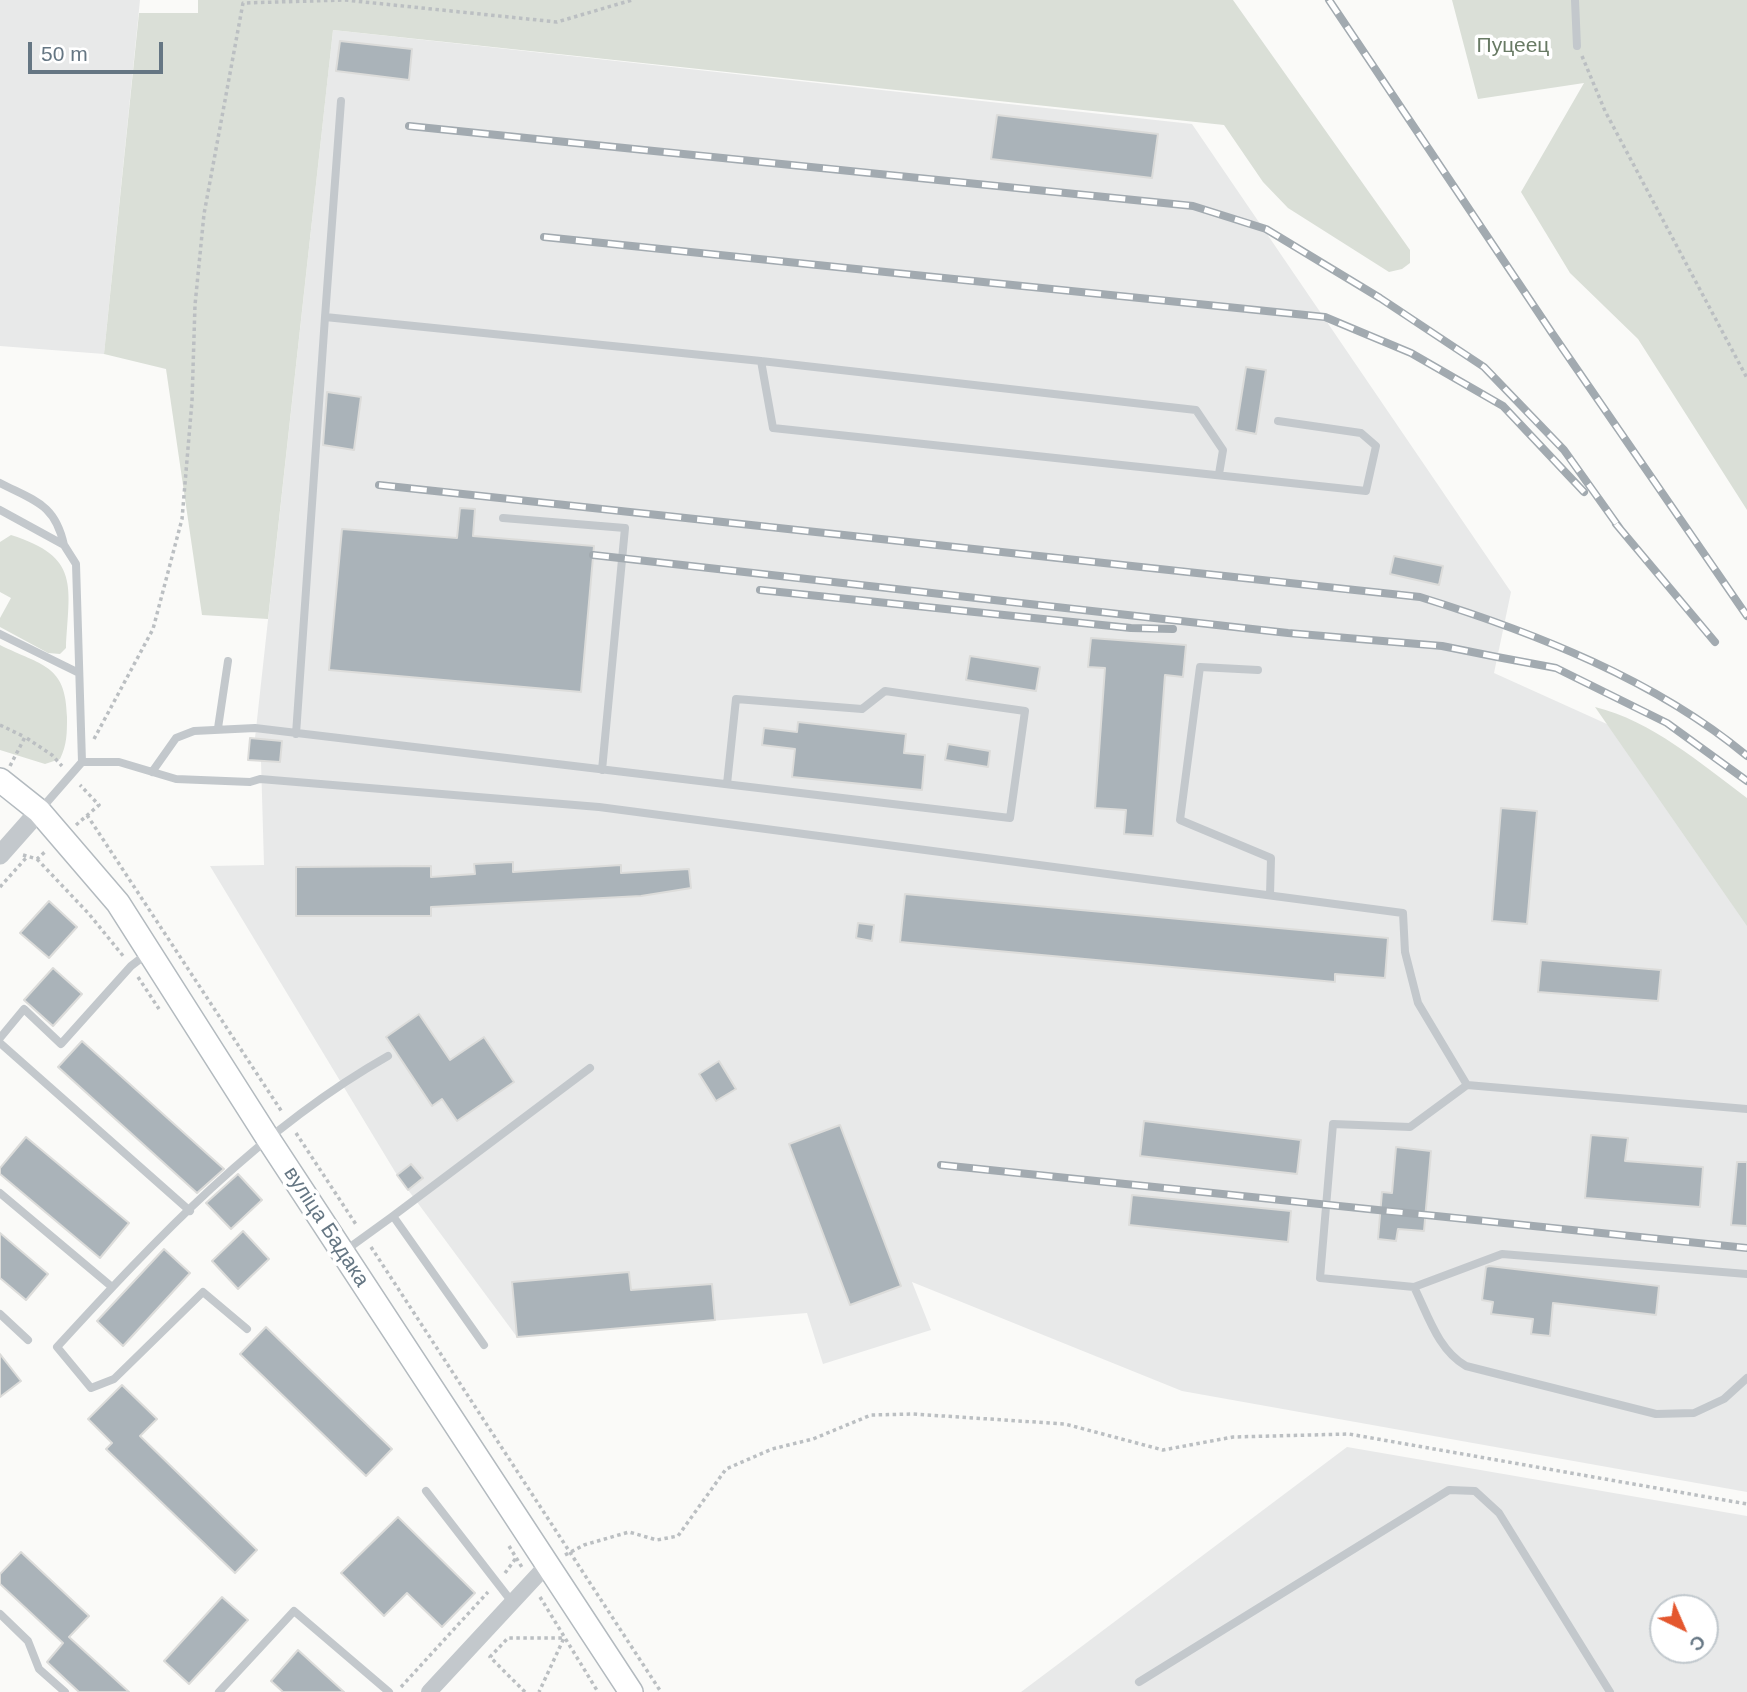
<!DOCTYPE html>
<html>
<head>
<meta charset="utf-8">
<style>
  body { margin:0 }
  #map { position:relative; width:1747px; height:1692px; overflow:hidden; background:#fafaf8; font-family:Arial,sans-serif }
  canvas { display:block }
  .north { position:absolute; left:1649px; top:1594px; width:70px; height:70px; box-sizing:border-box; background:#fff; border:2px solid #c1c8cd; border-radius:50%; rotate:136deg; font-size:19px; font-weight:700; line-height:28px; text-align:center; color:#657683 }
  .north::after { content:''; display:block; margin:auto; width:24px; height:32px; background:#e4572e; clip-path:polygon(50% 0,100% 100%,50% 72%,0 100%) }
  .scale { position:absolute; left:28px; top:42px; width:135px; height:32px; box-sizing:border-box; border:4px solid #657683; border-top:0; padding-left:9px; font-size:21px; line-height:24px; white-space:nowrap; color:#657683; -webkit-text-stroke:5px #fff; paint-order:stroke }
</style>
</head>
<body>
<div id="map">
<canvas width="1747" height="1692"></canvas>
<div class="north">С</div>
<div class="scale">50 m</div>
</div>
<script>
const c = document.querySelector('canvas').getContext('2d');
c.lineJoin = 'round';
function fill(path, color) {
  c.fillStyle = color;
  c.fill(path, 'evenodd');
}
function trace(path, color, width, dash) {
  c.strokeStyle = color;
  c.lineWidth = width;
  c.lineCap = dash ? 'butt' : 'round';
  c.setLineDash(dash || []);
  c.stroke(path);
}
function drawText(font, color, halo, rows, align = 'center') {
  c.font = font + ' Arial,sans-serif';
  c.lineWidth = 7;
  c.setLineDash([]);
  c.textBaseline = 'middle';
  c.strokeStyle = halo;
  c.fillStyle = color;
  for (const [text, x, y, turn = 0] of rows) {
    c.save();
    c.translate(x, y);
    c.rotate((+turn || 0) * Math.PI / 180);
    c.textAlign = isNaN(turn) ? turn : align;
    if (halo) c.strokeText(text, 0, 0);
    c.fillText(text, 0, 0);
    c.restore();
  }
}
const built = new Path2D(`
  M0,0H140L104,354L0,346Z
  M333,30L1192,124L1511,592L1494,673L1629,734L1747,892V1492L1182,1391L912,1282L931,1330L823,1364L807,1313L517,1337L397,1175L210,866L264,865L261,761L250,738H255Z
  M1347,1447L1747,1516V1692H1021ZM1663,1608H1705V1650H1663Z`);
const green = new Path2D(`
  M198,0H1233L1410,250V263L1402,269L1389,272L1288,208L1263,182L1224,125L333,30L268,619L202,615L166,369L104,354L139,13H198Z
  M1452,0H1747V510L1638,339L1570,273L1521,192L1584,83L1478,99Z
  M11,535C81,557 69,586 66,648L60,654L48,653L0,627V618L11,598L0,592V542Z
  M0,645C42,666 66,664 67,717C67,733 67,745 60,759L45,764L0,750Z
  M1595,707C1652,721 1700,763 1747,798V926Z`);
const building = new Path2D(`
  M340,41L412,49L409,80L336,71Z
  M997,115L1158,134L1152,178L991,159Z
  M1246,367L1266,370L1256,434L1236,430Z
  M327,392L361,397L354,450L323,445Z
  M460,508L475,509L473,536L594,546L581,692L329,670L342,529L457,538Z
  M1394,556L1443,566L1439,585L1390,574Z
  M1091,638L1186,645L1183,677L1165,675L1153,836L1124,834L1126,810L1095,808L1105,668L1088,667Z
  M970,656L1040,667L1036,691L966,680Z
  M798,722L906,734L904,753L925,755L922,790L792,777L795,749L762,745L764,728L797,732Z
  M250,738L282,741L280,762L248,760Z
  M948,744L990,751L988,767L945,760Z
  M1501,808L1537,811L1527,924L1492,921Z
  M513,862V872L621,865V873L689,869L691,888L641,896L431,907V916H296V867L431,866V877L475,874L474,864Z
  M905,894L1388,938L1385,978L1335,974V982L900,942Z
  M49,901L77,927L49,958L20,933Z
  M858,923L874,925L872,941L856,938Z
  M1541,960L1661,970L1658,1001L1538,992Z
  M53,968L82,994L53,1026L24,1000Z
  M419,1014L450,1060L484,1037L514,1082L457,1121L442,1099L432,1106L386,1037Z
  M82,1041L224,1169L197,1193L58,1067Z
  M719,1061L736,1089L716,1101L699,1074Z
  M1144,1121L1301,1140L1297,1174L1140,1156Z
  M840,1125L901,1286L850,1305L789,1144Z
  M1591,1135L1628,1138L1625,1161L1703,1167L1700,1207L1585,1198Z
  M26,1137L129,1223L100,1258L0,1174V1168Z
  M1396,1147L1431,1151L1424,1231L1398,1229L1396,1241L1378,1239L1382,1192L1392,1193Z
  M1737,1162H1747V1226L1731,1225Z
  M411,1164L423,1178L408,1190L397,1175Z
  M238,1174L262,1200L231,1229L206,1203Z
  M1132,1195L1291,1211L1288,1242L1129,1225Z
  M243,1231L269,1259L238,1289L212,1261Z
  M0,1233L48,1274L26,1300L0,1278Z
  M164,1249L190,1273L123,1346L97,1321Z
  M1489,1266L1659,1286L1656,1315L1553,1303L1550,1336L1531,1334L1533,1319L1491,1314L1493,1302L1482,1300L1486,1267Z
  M629,1272L631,1290L712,1284L715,1320L517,1337L512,1282Z
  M266,1327L392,1449L366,1476L240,1354Z
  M0,1354L21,1381L0,1397Z
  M122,1385L157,1419L140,1436L257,1550L235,1573L106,1449L112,1443L88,1419Z
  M398,1517L475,1593L442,1627L407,1593L384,1616L341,1573Z
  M21,1552L89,1616L69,1637L129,1692H79L47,1662L63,1643L0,1584V1574Z
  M222,1597L248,1620L189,1684L164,1661Z
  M298,1650L344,1692H283L271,1681Z`);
const path = new Path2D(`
  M1582,56L1605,111L1747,378
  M0,725L25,737
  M94,739L153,629L182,519L192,401L195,305L204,214L243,3L345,0L557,22L632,0
  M10,766L25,737L52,755L62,766
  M87,815L282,1112
  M76,825L99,805L80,785
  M23,855L37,859L46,851
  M37,859L89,914L124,957
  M0,887L26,858
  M138,977L159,1009
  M296,1133L357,1226
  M371,1247L661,1692
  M509,1546L523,1569
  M565,1555L584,1545L629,1532L657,1540L678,1536L726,1469L772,1449L813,1439L871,1415L913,1414L1065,1424L1163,1450L1233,1437L1349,1434L1747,1504
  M505,1573L516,1558
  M540,1597L598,1692
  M401,1687L488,1592
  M525,1692L490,1657L508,1638H564L539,1692`);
const service = new Path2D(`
  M1575,0L1577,46
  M341,101L325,317L761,361L1196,410L1223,450L1219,474
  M761,361L773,428L1366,491L1376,446L1361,433L1278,421
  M0,483C35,501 55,504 64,545
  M0,510L64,545L76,564L82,762
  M503,518L625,528L602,770
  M0,634L79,673
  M1258,670L1200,667L1180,820L1271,858L1270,895
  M218,728L228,661
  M296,734L325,317
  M152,772L176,738L194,731L255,728L1010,818L1025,711L885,691L862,709L736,699L727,784
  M41,809L82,762H119L176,779L250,782L260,779L599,807L1403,913L1405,952L1418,1003L1467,1085L1747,1109
  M0,1038L24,1009L61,1044L131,966L148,953
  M0,1043L190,1211
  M1467,1085L1410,1127L1333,1124L1320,1278L1414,1287L1502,1254L1747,1274
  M0,1193L112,1287
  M393,1216L590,1068
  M346,1250L393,1216L484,1345
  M1414,1287C1428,1315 1438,1350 1466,1366L1656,1414L1694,1413L1724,1399L1747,1378
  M0,1314L28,1340
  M247,1329L203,1292L114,1379L91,1388L57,1347C156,1239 259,1129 388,1056
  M426,1491L512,1602
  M0,1614L28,1641L39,1669L65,1692
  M1139,1682L1449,1490L1475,1491L1499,1513L1610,1692
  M219,1692L294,1611L389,1692`);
const minor = new Path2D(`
  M429,1692L546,1566`);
const tertiary = new Path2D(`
  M0,855L39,811`);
const secondary = new Path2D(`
  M0,780L39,811L118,903L267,1137L631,1692`);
const rail = new Path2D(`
  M1329,0L1552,333L1747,616
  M409,126L1193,206L1266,229L1380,298L1484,367L1564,450L1621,530
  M544,237L1325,317L1411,353L1503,406L1584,492
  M379,485L1420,597C1533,632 1656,680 1747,756
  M1616,524L1715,642
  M593,555L1288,633L1442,646L1497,657L1556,668L1667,723L1747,781
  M760,590L1131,628L1173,629
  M941,1165L1747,1248`);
const parkNames = [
  ["Пуцеец",1513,46]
];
const streetNames = [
  ["вуліца Бадака",326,1227,57]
];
fill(built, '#e8e9e9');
fill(green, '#dadfd7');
fill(building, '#aab3b9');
trace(building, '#dcdcda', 2);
trace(secondary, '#b3babf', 26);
trace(path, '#bbbfc2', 3.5, [3.5, 3.5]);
trace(service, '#c3c8cc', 8);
trace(minor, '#c3c8cc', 16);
trace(tertiary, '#c3c8cc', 19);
trace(secondary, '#fff', 23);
trace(rail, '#a2aab0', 8);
trace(rail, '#fff', 5, [16]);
drawText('21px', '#687a64', '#fff', parkNames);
drawText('21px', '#657683', '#fff', streetNames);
</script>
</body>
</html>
